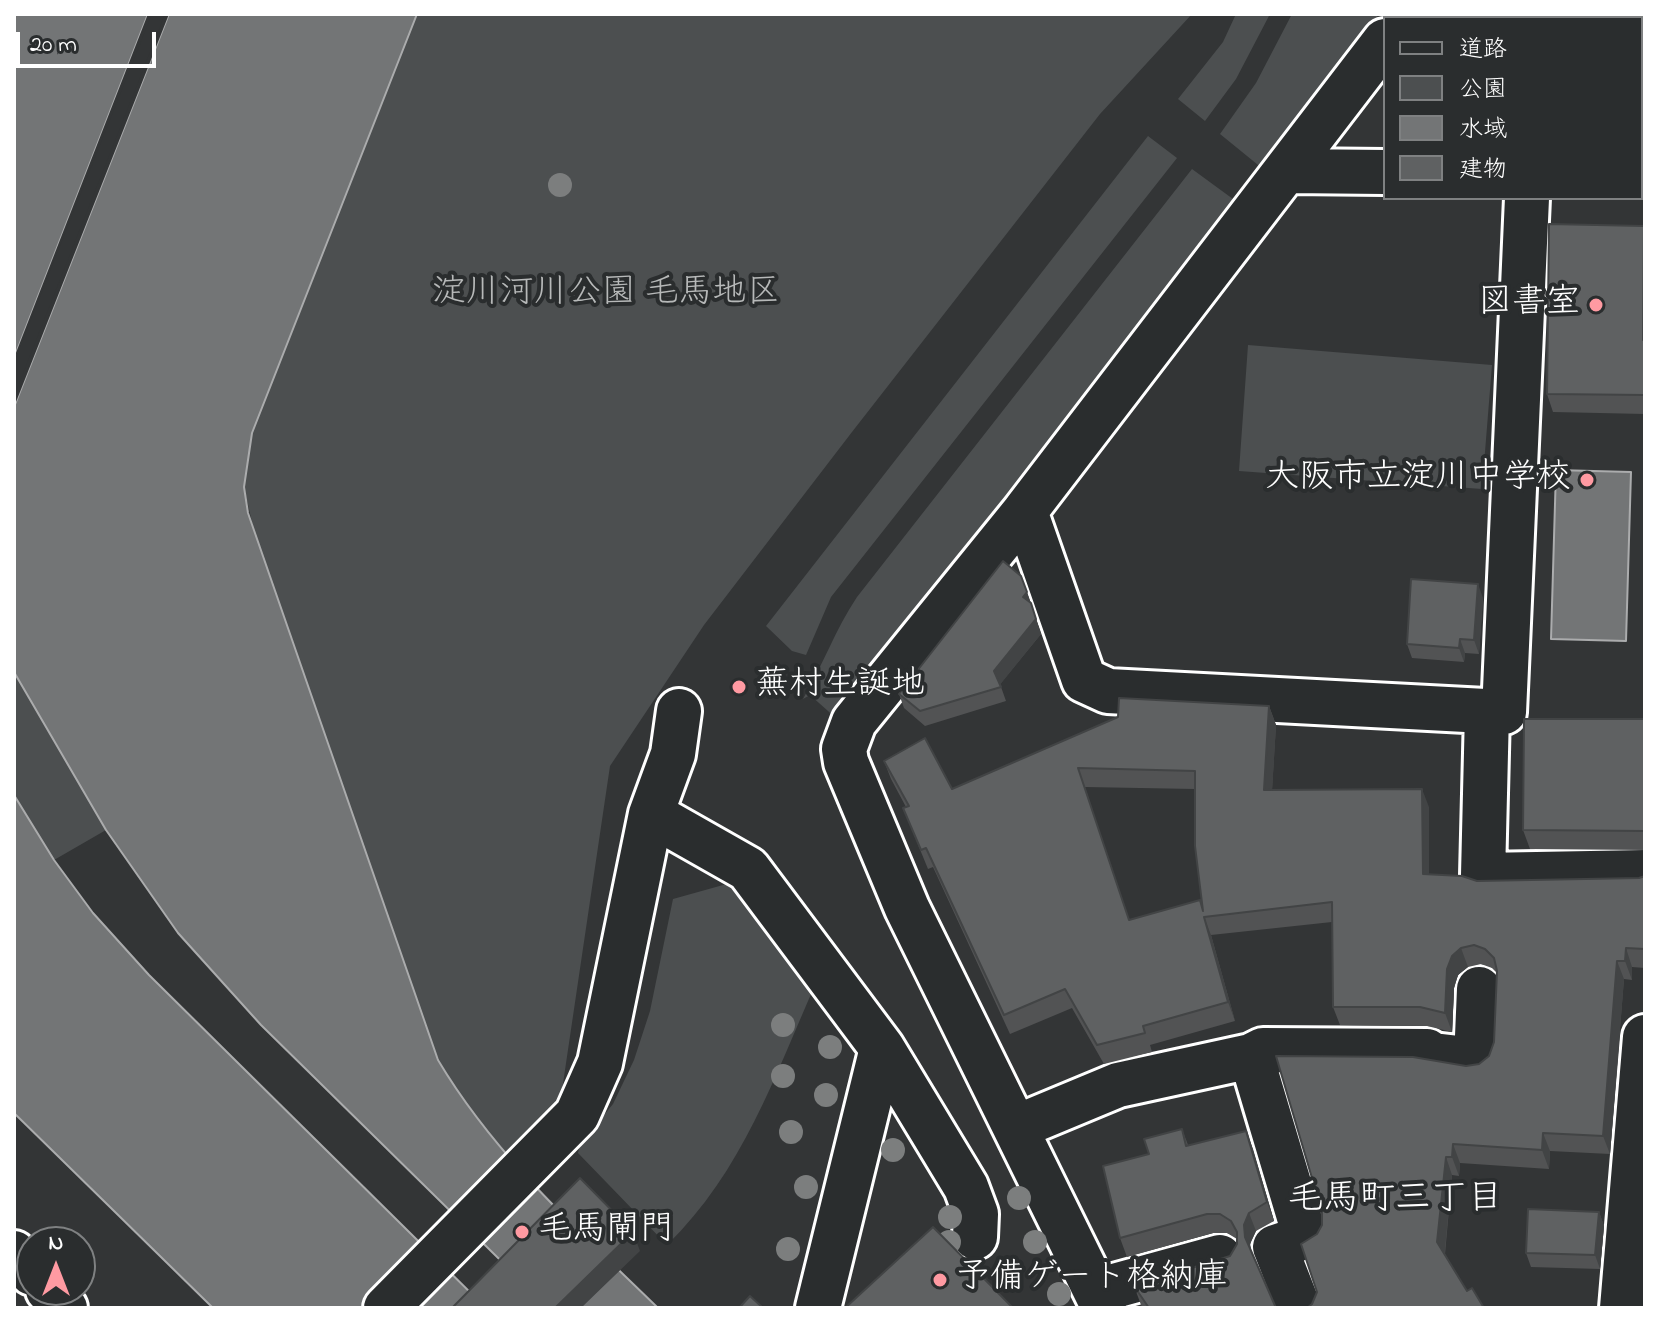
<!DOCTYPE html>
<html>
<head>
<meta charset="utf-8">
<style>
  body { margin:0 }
  #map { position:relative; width:1659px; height:1322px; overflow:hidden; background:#333536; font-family:"Indie Flower","Klee One",sans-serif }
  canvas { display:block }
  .frame { position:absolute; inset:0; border:16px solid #fff; pointer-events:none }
  .legend { position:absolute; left:1383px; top:16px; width:260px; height:184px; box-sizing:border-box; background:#2a2d2e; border:2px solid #7f8182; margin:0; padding:10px 14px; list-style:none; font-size:24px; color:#fff }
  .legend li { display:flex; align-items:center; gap:16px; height:40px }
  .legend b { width:40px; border:2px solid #7f8182 }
  .north { position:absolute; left:16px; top:1226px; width:80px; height:80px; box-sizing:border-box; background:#2a2d2e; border:2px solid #7f8182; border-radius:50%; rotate:0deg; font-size:22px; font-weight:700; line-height:32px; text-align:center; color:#fff }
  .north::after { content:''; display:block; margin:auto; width:28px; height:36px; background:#ff9aa2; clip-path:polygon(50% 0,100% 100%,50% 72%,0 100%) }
  .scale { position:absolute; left:16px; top:32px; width:140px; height:36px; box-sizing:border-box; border:4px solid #fff; border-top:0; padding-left:10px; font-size:24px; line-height:28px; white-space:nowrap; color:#fff; -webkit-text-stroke:6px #2a2d2e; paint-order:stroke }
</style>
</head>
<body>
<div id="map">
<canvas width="1659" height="1322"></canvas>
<div class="frame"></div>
<ul class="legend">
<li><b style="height:10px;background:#2a2d2e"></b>道路</li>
<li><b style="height:22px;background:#4c4f50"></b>公園</li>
<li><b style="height:22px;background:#737576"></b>水域</li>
<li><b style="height:22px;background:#5f6162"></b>建物</li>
</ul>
<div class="north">N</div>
<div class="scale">20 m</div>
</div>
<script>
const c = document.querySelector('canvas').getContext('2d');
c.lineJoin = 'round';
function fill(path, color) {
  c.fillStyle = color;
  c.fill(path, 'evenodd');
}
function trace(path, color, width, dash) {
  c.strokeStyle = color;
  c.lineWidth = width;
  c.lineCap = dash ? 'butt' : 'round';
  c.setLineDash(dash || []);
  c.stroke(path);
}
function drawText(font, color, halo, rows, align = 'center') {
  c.font = font + ' "Indie Flower","Klee One",sans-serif';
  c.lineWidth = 8;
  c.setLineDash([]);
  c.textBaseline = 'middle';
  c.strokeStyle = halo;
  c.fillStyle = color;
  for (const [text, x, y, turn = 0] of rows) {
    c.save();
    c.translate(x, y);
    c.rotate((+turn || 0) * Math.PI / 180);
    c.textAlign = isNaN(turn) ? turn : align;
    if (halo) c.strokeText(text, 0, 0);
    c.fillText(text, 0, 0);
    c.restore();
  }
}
const green = new Path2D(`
  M417,14H1192L1100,114L852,432L704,625L610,766L561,1097L505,1156C471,1115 443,1074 423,1025L254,531L244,487L252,433Z
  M1236,14H1270L1236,79L1205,121L1178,99L1223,42Z
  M1292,14H1379L1263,169L1220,134L1256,83Z
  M1148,136L1177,158L831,597L806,655L792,651L766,626Z
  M1192,169L1233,199L1227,207L1232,214L837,719L810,695L803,699C823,665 835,630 857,597Z
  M1248,345L1492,365L1482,489L1239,471Z
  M14,672L106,830L54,860L14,795Z
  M741,880L816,983C774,1077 743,1171 667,1245L578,1153L580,1144L613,1104L634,1060L650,1011L673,899Z`);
const water = new Path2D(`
  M14,14H148L14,358Z
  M169,14H417L252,433L244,487L248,513L438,1060C495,1156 578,1230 658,1308H549L261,1025L178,933L106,830L14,672V407Z
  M1556,470L1631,472L1626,641L1551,639Z
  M14,795L54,860L93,913L149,975L486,1308H213L14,1113Z`);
const pier = new Path2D(`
  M148,14H152L14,362V358Z
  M165,14H169L14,407V396Z`);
const minor = new Path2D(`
  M1289,171L1385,172
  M1641,174H1645
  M1025,511L1084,680L1108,691L1504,712L1527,198
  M1487,712L1483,875L1645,872
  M651,814L748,869L882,1048L966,1187L976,1214L975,1237
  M1251,1056L1305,1237L1275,1247L1299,1308
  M1017,1127L1118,1085L1251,1056L1263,1050L1427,1051L1433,1055L1476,1060L1479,989
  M14,1253L32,1273
  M48,1290L65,1308
  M1096,1291L1220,1257
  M386,1308L577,1115L600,1063L651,814L673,754L679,711
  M818,1308L882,1048
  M1104,1308L907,908L846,762L844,749L854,722L1025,511L1385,41
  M1622,1308L1645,1037`);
const trees = [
  [560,185],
  [783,1025],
  [830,1047],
  [783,1076],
  [826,1095],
  [791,1132],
  [893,1150],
  [806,1187],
  [1019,1198],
  [950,1217],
  [949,1242],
  [1035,1242],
  [788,1249],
  [1059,1294]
];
const wall = new Path2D(`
  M1645,14V144H1641V18Z
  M1645,227V414L1553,412L1547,394Z
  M1021,576L1041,634L1000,684L1006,701L925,726L904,708L899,694Z
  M1483,598L1479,654L1465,653L1464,662L1412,658L1407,644Z
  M1269,706L1276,725L1272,790L1429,807V874L1477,881L1639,878L1645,876V968L1632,967V980L1624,979L1610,1154L1550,1151L1549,1169L1460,1163L1459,1176L1452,1175L1445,1254L1467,1291L1484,1308L1312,1304L1317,1292V1234L1466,1066L1479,1064L1489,1056L1494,1042L1497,973L1492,968L1481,964L1468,967L1458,975L1454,988L1452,1032L1427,1026L1340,1025L1333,1007L1332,922L1211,935L1235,1021L1150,1045L1152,1052L1104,1064L1072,1008L1010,1034L933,867L928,869L903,808L906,807L891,779L884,761L952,789ZM1085,787L1195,789L1202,907L1129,920Z
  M1645,719V850L1530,849L1523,830Z
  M1182,1129L1188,1145L1246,1131L1274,1221L1256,1231L1250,1244L1251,1252L1276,1308H1143L1141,1305L1134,1286L1230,1256L1237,1244V1239L1227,1233H1213L1127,1257L1120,1238L1149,1154Z
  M1599,1212L1604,1226L1600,1269L1531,1267L1526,1253Z`);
const shadedWall = new Path2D(`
  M1645,227V346L1643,340Z
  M1478,584L1483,598L1479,654L1474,640Z
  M1027,592L1032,606L1023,597Z
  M1036,619L1041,634L999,686L994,671Z
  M1460,639L1465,653L1464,662L1459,648Z
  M1269,706L1276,725L1271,809L1264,790Z
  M1422,789L1429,807V893L1423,874Z
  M1204,917L1211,935L1235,1021L1228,1002Z
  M1461,948L1468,967L1458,975L1454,988L1452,1032L1445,1013L1447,969L1452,956Z
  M1626,948L1632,967V980L1625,961Z
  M1617,961L1624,979L1610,1154L1603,1136Z
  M1246,1131L1253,1149L1274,1221L1267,1202Z
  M1543,1133L1550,1151L1549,1169L1542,1150Z
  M1453,1144L1460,1163L1459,1176L1452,1157Z
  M1446,1157L1452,1175L1444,1260L1437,1242Z
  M1599,1212L1604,1226L1600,1269L1595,1255Z
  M1249,1213L1256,1231L1250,1244L1252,1256L1245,1237L1244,1225Z
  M633,1232L640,1251L581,1308H555Z`);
const building = new Path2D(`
  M1437,14H1645V133L1641,132V18H1436Z
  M1549,224L1644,226L1643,340H1645V395L1547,394Z
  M1003,561L1021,576L1027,592L1023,597L1031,603L1036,619L994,671L1001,687L920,711L899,694Z
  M1411,579L1478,584L1474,640L1460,639L1459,648L1407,644Z
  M1119,698L1269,706L1264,790L1422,789L1423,874L1462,876L1477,881L1639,878L1645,876V949L1626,948L1625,961H1617L1603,1136L1543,1133L1542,1150L1453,1144L1452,1157H1446L1437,1242L1467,1291L1472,1288L1484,1308H1307L1312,1304L1317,1292L1301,1244L1317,1234L1322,1225V1212L1276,1056L1413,1057L1466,1066L1479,1064L1489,1056L1494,1042L1497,971L1494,958L1485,949L1474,945L1461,948L1452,956L1447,969L1445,1013L1420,1007H1333L1332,902L1204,917L1228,1002L1143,1026L1145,1033L1097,1045L1065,989L1004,1015L926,848L921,850L903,808L909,806L884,761L925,738L952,789L1118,717ZM1078,768L1195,771V846L1203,911L1200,900L1129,920Z
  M1524,719H1645V831L1523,830Z
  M1182,1129L1186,1146L1246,1131L1267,1202L1249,1213L1244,1225L1245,1237L1276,1308H1149L1134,1286L1230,1256L1237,1244V1232L1231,1221L1220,1214H1207L1120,1238L1103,1166L1149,1154L1144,1139Z
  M580,1178L633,1232L555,1308H452Z
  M1528,1209L1599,1212L1595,1255L1526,1253Z
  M933,1227L1013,1308H845Z
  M750,1296L763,1308H739Z`);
const markers = [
  [1596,305,8,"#ff9aa2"],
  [1587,480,8,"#ff9aa2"],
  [739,687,8,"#ff9aa2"],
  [522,1232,8,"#ff9aa2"],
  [940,1280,8,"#ff9aa2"]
];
const parkNames = [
  ["淀川河川公園 毛馬地区",606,295]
];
const poiNames = [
  ["図書室",1580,305,"right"],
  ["大阪市立淀川中学校",1571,480,"right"],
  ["蕪村生誕地",755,687],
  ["毛馬閘門",538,1232],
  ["予備ゲート格納庫",956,1280]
];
const neighbourhoodNames = [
  ["毛馬町三丁目",1395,1202]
];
fill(green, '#4c4f50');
fill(water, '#737576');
trace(water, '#abacad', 2);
fill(pier, '#333536');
trace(minor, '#fff', 50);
trace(minor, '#2a2d2e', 44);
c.fillStyle = '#7c7e7e';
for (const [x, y] of trees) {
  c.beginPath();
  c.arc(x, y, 12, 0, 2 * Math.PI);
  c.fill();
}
fill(wall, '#525354');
fill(shadedWall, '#424445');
fill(building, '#5f6162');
trace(building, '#424445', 2);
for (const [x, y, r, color] of markers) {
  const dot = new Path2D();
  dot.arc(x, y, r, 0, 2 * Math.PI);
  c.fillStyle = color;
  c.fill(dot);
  trace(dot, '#2a2d2e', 3);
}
drawText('34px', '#b7b9b9', '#2a2d2e', parkNames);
drawText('34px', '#fff', '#2a2d2e', poiNames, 'left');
drawText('36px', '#fff', '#2a2d2e', neighbourhoodNames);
</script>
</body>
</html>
